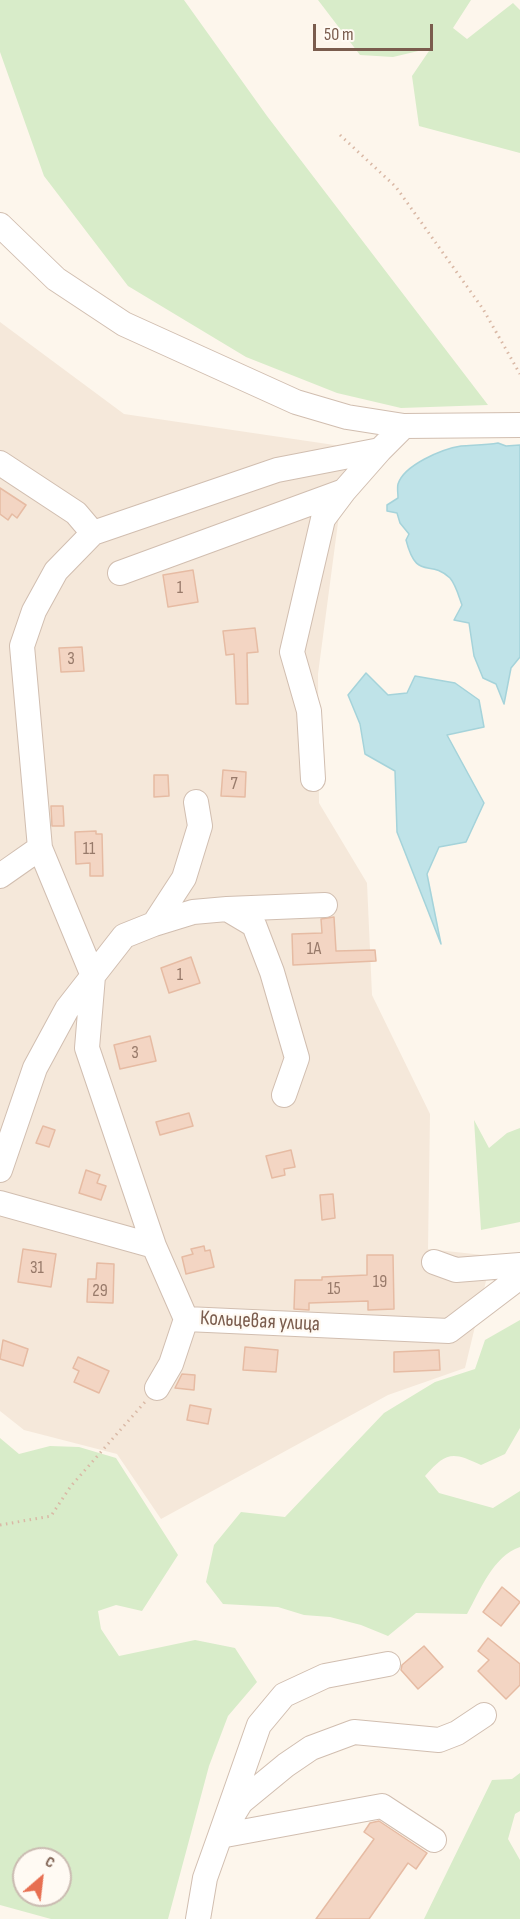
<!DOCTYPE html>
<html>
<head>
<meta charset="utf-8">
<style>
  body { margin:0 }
  #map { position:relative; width:520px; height:1919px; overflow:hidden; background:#fdf6ec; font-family:"Sofia Sans Condensed",sans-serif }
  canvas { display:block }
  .north { position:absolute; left:12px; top:1847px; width:60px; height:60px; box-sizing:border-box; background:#fffaf3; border:2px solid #cabbb1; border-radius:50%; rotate:28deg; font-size:16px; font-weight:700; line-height:24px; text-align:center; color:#7a5c4d }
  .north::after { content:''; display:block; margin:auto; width:21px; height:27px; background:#e76f51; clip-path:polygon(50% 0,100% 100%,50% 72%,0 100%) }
  .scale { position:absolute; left:313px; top:24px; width:120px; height:27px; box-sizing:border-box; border:3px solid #7a5c4d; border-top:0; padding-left:8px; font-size:18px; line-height:21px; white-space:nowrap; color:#7a5c4d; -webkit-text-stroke:4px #fffaf3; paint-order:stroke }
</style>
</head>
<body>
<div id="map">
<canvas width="520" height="1919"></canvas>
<div class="north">С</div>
<div class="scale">50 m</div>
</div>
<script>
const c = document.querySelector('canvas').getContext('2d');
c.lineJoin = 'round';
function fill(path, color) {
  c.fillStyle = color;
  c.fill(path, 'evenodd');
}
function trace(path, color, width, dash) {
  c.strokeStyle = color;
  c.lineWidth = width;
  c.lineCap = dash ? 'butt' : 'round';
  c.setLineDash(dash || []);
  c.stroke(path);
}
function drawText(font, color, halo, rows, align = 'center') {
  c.font = font + ' "Sofia Sans Condensed",sans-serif';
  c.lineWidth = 4.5;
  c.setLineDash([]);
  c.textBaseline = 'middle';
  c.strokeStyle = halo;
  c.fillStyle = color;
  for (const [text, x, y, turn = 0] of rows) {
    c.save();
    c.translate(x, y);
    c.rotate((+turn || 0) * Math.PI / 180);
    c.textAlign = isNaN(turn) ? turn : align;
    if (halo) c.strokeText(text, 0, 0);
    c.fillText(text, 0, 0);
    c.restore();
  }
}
const residential = new Path2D(`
  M0,322L124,414L348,447L318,674L319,803L367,883L372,995L430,1114L428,1249L492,1256L465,1368L388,1395L161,1519L117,1454L24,1430L0,1411Z`);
const green = new Path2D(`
  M0,0H184L267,116L488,405L401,408L337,393L246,357L128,286L44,176L0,52Z
  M318,0H471L453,28L467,39L513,3L520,10V153L419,126L412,76L431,48L393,57L360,55Z
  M474,1120L489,1148L507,1133L520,1128V1222L481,1230Z
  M520,1320V1428L505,1454L481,1465C452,1451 446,1452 425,1476L439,1493L493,1508L520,1491V1547C493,1556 480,1591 467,1614L416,1613L388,1636L361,1625L330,1617L304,1615L278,1607L223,1604L206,1582L214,1545L241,1512L285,1517L384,1413L435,1382L475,1369L485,1340Z
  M0,1438L19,1454L50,1446L79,1447L116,1458L178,1555L142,1611L116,1605L98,1611L101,1629L119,1656L195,1640L235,1648L257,1682L228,1716L209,1766L168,1919H51L0,1905ZM24,1859H60V1895H24Z
  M520,1773V1811L515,1814L508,1839L520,1860V1919H424L492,1780L512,1779Z`);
const water = new Path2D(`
  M498,443L506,446L520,445V657L511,668L504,704L496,684L483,678L474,656L469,623L454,620L462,605C459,597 456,585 450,578C429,558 417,582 406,540L409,534L400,523L397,513L387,511V505L398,498C398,493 397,488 398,484C404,465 442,449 461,446C473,445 486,445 498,443Z
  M366,673L388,695L407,693L415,676L455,683L479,700L484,727L447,735L484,803L466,842L439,847L427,874L441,944L397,832L395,771L365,754L360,724L348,695Z`);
const building = new Path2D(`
  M0,488L26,505L17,518L12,514L8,520L0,514Z
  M193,570L198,602L168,607L163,575Z
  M255,628L258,652L247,653L248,704H236L234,654L226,655L223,631Z
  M82,647L84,671L61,672L59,648Z
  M223,770L246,772L245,797L221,796Z
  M154,775H168L169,796L154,797Z
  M51,806H63L64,826H52Z
  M96,831V834H102L103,876H90V863L76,864L75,832Z
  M334,917L336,951L375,950L376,961L293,965L292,934L322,933L321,919Z
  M191,957L200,983L169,993L161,968Z
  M150,1036L156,1061L120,1069L114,1045Z
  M189,1113L193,1126L160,1135L156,1122Z
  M43,1126L55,1130L49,1147L36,1143Z
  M291,1150L295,1167L284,1169L285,1175L272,1178L266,1156Z
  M86,1170L100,1175L97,1183L106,1186L101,1200L79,1193Z
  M333,1194L335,1218L322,1220L320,1195Z
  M204,1246L205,1251L210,1250L214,1267L186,1274L182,1257L193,1254L191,1249Z
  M23,1249L56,1254L51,1287L18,1282Z
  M367,1255H393L394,1309L368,1310V1301L309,1303V1310L294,1309L295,1280H322V1277L367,1275Z
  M97,1263L114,1264L113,1303L87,1302L88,1279H96Z
  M3,1340L28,1349L23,1366L0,1359Z
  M245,1347L278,1350L276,1372L243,1370Z
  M439,1350L440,1370L394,1372V1352Z
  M78,1357L109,1371L99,1393L74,1382L79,1371L73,1368Z
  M182,1374L195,1375L194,1390L175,1388Z
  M190,1405L211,1409L208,1424L187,1420Z
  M502,1587L520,1602L501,1626L483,1612Z
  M488,1638L520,1664V1685L506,1699L478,1671L489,1660L478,1651Z
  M424,1646L443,1667L418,1689L401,1670L402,1665Z
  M379,1821L427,1853L416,1869L408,1863L369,1919H316L374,1839L364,1832L370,1823Z`);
const path = new Path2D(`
  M340,135L396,187L483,309L520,374
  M0,1525L51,1516L71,1486L145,1402`);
const minor = new Path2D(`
  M0,225L56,279L124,324L296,402L347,417L404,426L520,425
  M0,463L76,513L93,533
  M120,573L344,491L380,450
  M313,779L309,711L292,652L323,519L344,491
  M0,876L40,848
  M227,909L325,905
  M154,924L193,912L227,909L254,925L272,972L297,1058L284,1095
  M0,1170L35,1068L67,1009L124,936L154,924L184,878L200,826L196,802
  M0,1203L154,1246L186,1319L449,1331L520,1277
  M154,1246L87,1048L93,976L40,848L22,646L34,611L56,571L93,533L277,470L380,450L404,426
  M434,1262L456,1270L520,1265
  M157,1388L171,1364L186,1319
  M388,1664L325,1676L284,1695L259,1725L220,1836L382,1806L434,1840
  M198,1919L205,1878L220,1836L241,1802L286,1765L311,1748L354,1732L439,1740L457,1733L484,1715`);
const numberNames = [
  ["1",180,588],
  ["3",71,659],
  ["7",234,784],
  ["11",89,849],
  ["1А",314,949],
  ["1",180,975],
  ["3",135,1053],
  ["31",37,1268],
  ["19",380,1282],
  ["15",334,1289],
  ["29",100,1291]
];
const streetNames = [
  ["Кольцевая улица",260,1322,3]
];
fill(residential, '#f5e8da');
fill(green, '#d8ecc9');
fill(water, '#bfe3e8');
trace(water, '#a5d3da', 1.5);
fill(building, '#f3d5c3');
trace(building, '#e6bba3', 1.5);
trace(minor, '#d1beb0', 26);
trace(path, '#d9b8a5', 3, [1.5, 4.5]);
trace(minor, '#fff', 24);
drawText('18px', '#987a6a', null, numberNames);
drawText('21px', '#7a5c4d', '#fffaf3', streetNames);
</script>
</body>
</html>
